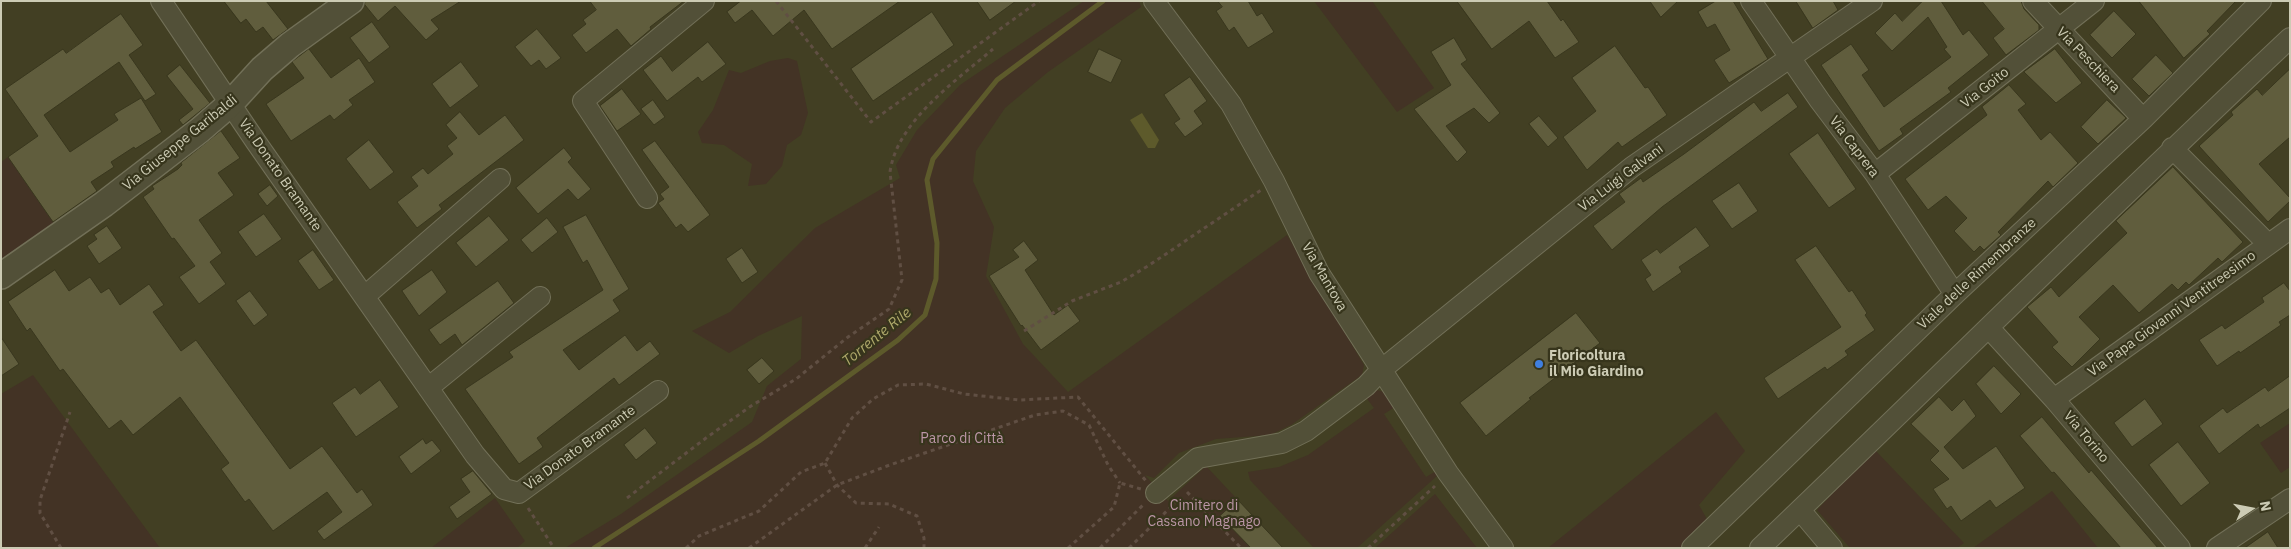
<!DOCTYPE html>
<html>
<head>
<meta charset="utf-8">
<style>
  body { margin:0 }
  #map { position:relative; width:2291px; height:549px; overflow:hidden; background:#423f23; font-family:"IBM Plex Sans",sans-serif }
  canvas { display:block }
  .frame { position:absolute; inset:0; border:2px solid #cccbb4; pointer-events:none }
  .north { position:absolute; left:2226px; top:484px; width:50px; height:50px; -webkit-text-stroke:4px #37351c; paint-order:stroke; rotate:79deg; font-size:14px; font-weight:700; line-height:20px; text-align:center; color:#cccbb4 }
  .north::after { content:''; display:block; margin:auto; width:18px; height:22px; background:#cccbb4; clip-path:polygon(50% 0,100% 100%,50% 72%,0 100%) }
</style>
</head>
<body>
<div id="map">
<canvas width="2291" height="549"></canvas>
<div class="frame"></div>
<div class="north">N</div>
</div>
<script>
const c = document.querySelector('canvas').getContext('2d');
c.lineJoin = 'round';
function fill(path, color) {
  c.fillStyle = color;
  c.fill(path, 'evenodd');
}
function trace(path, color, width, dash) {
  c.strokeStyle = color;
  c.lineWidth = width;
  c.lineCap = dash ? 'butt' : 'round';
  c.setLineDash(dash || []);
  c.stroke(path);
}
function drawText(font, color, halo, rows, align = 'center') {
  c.font = font + ' "IBM Plex Sans",sans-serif';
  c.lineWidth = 4.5;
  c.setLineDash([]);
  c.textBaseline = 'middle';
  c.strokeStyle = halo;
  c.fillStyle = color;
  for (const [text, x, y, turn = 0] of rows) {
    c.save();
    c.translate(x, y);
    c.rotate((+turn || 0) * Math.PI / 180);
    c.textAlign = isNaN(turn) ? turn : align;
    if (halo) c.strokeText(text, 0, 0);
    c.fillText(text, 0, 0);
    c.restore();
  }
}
const green = new Path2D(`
  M1084,1H1139L1141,7L1048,72L1005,108L976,151L973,181L994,227L986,276L1023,344L1068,392L1287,235L1364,365L1362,375L1291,425L1270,435L1216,439L1179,453L1154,478L1145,475L1168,501L1206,466L1283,548H565L621,514L752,422L767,386L801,359L802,316L758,336L729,353L692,331L730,312L815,228L900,178L896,165L917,130L960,85Z
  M1314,1H1372L1434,88L1397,112Z
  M788,58L797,61L808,113L801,135L787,145L782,166L766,184L748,186L752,164L724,145L702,143L698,132L713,110L729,70L741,73L770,61Z
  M8,157L57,226L7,261L1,260V162Z
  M33,375L160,548H1V394Z
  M1376,390L1386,392L1395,407L1384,414L1426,477L1436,471L1438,475L1357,548H1314L1250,480L1248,472L1279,467L1308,455L1374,408L1365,396Z
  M1716,412L1745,451L1699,505L1708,521L1680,548H1548Z
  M2290,423V467L2281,473L2260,443Z
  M1874,449L1964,543L1957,548H1850L1817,510Z
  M2052,491L2098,548H1973Z
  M1435,494L1477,548H1375Z
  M495,498L525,541L517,548H431Z`);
const water = new Path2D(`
  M1142,113L1159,140L1155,148H1148L1130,120Z`);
const stream = new Path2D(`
  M594,548L759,441L898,340L925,315L936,279L937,243L927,180L933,159L997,80L1103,1`);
const building = new Path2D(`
  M224,1H266L288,29L273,40L263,27L256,32L246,19L241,23Z
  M365,1H461L431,20L439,29L426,40L395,6L378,21L365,5Z
  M590,1H684L650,27L651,29L631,46L617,29L586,53L572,35L586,24L583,20L596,10Z
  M741,1H900L832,49L804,10L773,36L752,10L735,23L727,12Z
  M977,1H1016L990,20Z
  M1218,1H1248L1257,16L1262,13L1274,32L1248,48L1234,27L1229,31L1216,11L1222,7Z
  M1457,1H1547L1561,21L1563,19L1579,42L1555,58L1529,21L1492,49Z
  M1650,1H1678L1661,17Z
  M1716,1H1733L1768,59L1729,83L1714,60L1730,50L1715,24L1707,28L1698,12Z
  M1796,1H1833L1838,10L1813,28Z
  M1923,1H1941L1963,35L1969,30L1989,55L1948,88L1951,92L1900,129L1903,134L1879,151L1821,65L1851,44L1869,70L1862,75L1884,107L1951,57L1944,49L1947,47L1928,17L1892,51L1875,33L1895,13L1902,21Z
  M1982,1H2021L2024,9L2039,25V30L2006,55L1993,38L2004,29Z
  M2139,1H2236L2207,31L2210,34L2184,58Z
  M2114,11L2136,34L2112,58L2090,35Z
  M932,12L954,45L873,101L851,69Z
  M121,14L143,45L129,55L156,94L145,101L119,62L44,115L70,152L118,120L114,114L141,98L162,132L135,149L134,147L111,162L114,167L91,182L97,191L53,222L8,157L38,136L5,89L63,49L66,53Z
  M372,22L390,47L369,63L350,38Z
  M537,29L561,58L546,69L539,60L531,66L515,47Z
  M1454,38L1467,60L1461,64L1500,113L1489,123L1474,108L1446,126L1467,152L1457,162L1414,109L1451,85L1431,52Z
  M708,42L726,64L702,82L698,77L667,101L643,70L661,56L672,71Z
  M1615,46L1645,88L1648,87L1667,115L1622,147L1618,142L1587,170L1563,137L1596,111L1572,78Z
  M309,49L331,78L359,58L375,82L349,100L353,105L334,120L330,115L291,141L266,104L304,78L292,62Z
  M1099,49L1122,60L1111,83L1088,72Z
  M2055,49L2082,83L2056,103L2024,72Z
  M2156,55L2173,73L2149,96L2132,79Z
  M461,62L479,86L450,108L432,84Z
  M180,65L210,103L183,125L179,120L193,109L167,76Z
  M2290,69V137L2259,164L2290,198V201L2268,222L2199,146L2233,115L2231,112L2257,89L2262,95Z
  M1190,77L1207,101L1194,111L1203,124L1185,137L1174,123L1180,119L1164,95Z
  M2009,85L2026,104L2018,110L2041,140L2050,132L2078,163L2053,187L2048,181L1998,232L2001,235L1984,250L1980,246L1974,252L1954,231L1967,218L1946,196L1928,210L1905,179L1987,115L1982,107Z
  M622,89L641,114L617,131L600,106Z
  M1788,93L1798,107L1662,207L1612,250L1593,226L1625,202L1619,194L1641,178L1643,182L1684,154L1754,102L1761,111Z
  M653,100L665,117L654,125L641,109Z
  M2107,100L2126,118L2098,144L2081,127Z
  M460,112L479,135L505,115L524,140L439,205L442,209L417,228L397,202L418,186L411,177L423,168L428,174L453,154L447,146L457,138L446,125Z
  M1539,116L1558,138L1548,147L1529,124Z
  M221,131L240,158L218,173L234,195L199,220L222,253L210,262L226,284L199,304L179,277L195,266L174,238L172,239L143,197L154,189L152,186L178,169L182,165L181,163Z
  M1818,133L1856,189L1829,208L1789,154Z
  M369,140L394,172L370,190L346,159Z
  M655,141L710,215L688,232L681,224L676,228L658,203L664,199L660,194L669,187L642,150Z
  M564,148L572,158L568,162L591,189L578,200L568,189L538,214L516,188Z
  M2173,167L2243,242L2222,262L2218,258L2189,285L2186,282L2178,290L2172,284L2139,313L2113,285L2079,317L2100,339L2072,367L2052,347L2058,342L2027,307L2051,287L2059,297L2127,233L2116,221Z
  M1739,183L1758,211L1732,229L1712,201Z
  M270,185L278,196L267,206L258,194Z
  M264,214L282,239L256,257L238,232Z
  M586,215L629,289L613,300L620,311L563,350L579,370L625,335L637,351L650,341L660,354L619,385L614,378L537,438L543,447L519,464L465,389L513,357L509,352L603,290L587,260L583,263L563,227Z
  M489,216L509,240L476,267L456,243Z
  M547,218L558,232L532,253L521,240Z
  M107,226L122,248L99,264L87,246L97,239L94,235Z
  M1696,227L1710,246L1679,267L1682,272L1653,292L1645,279L1651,275L1641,260L1657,249L1660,253Z
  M1024,241L1038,260L1025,270L1054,315L1068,305L1080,321L1041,350L1022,325L1021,326L989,276L1019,257L1013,250Z
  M1816,246L1849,292L1852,290L1867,313L1865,315L1875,330L1845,351L1848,355L1827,370L1825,367L1778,399L1764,378L1841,327L1795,260Z
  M742,248L758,272L742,283L726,259Z
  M313,250L334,280L319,290L298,261Z
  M55,270L69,291L90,277L101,293L109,288L120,305L149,284L164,305L153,312L181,351L196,340L290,469L322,446L357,493L362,489L373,505L324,540L317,531L342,512L327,492L273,531L249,499L245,502L221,469L229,463L180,397L133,435L121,420L109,429L63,369L60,371L30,328L27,331L8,302Z
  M432,270L447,292L419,316L402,291Z
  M498,281L514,303L462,345L455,334L440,345L429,330Z
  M2284,283L2290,291V315L2279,322L2281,325L2240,353L2239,351L2217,366L2199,340L2222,325L2225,329L2264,302L2262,298Z
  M250,291L268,315L254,326L236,301Z
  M1576,313L1600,343L1529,398L1531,399L1486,436L1460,403Z
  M1,337L19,364L1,376Z
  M762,358L774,371L759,384L747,370Z
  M1994,366L2021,394L2001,414L1976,384Z
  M2290,376V408L2260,428L2258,424L2219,454L2199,426L2223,408L2227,413L2265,387L2268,391Z
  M380,380L399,407L356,437L332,403L355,387L360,394Z
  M1939,397L1952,411L1964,399L1976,416L1944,447L1963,469L1996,446L2025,488L1996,508L1990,500L1961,521L1951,506L1947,509L1933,489L1949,479L1930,460L1939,451L1911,424Z
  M2145,399L2163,424L2132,447L2114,423Z
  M2042,417L2089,473L2091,470L2158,548H2121L2054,472L2052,473L2020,436Z
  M645,428L657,443L636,460L624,445Z
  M423,439L426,444L432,440L441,451L411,474L399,457Z
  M2178,442L2210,483L2181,506L2149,465Z
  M473,471L492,494L457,519L449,507L470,492L461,479Z
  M1238,500L1283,548H1251L1220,516Z
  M2268,532L2278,548H2245Z`);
const path = new Path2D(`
  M776,1L871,122L1039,1
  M1024,331L1072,301L1121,282L1148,266L1261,190
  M825,463L837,485L856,503L889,504L917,516L924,538V548
  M1187,492L1241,548
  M627,498L706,438L751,406L796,379L848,337L889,309L902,280L890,172C897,121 956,81 993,49
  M528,508L554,548
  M61,548L40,513V500L70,412
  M686,548L699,536L759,511L801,472L825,463L852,418L873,399L898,385L926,384L964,394L1019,400L1078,397L1146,481
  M749,548L837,485L887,466L1035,415L1063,411L1089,425L1108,465L1120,483
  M865,548L879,527
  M1068,548L1114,507L1120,483L1141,489
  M1100,548L1144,504
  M1129,548L1177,501
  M1368,548L1435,486`);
const minor = new Path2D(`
  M161,1L256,142L475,455L504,489L519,493L658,391
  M1154,1L1231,104L1274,181L1319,273L1448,473L1503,548
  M1751,1L1820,101L1875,174L1950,287L1956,293
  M2033,1L2143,119
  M2172,148L2268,244
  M1875,174L2094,1
  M647,198L583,101L704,1
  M365,296L500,179
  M1989,328L2054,399L2180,548
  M428,388L540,297
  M2054,399L2290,229
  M1156,493L1198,458L1282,443L1306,431L1366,386L1381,370L1632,167L1872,1
  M1800,510L1832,548
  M1692,548L1956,293L2143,119L2261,1
  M1760,548C1937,379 2111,206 2290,38
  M2217,548L2290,499`);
const tertiary = new Path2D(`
  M1,276L104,204L200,130L230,104L262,69L290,45L351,1`);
const markers = [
  [1539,364,5,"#3f7fe0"]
];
const streetNames = [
  ["Via Peschiera",2088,60,46],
  ["Via Goito",1985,88,-38],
  ["Via Giuseppe Garibaldi",180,143,-39],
  ["Via Caprera",1854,147,53],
  ["Via Donato Bramante",280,175,55],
  ["Via Luigi Galvani",1621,178,-37],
  ["Viale delle Rimembranze",1977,274,-43],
  ["Via Mantova",1324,277,60],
  ["Via Papa Giovanni Ventitreesimo",2172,314,-36],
  ["Via Torino",2086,437,50],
  ["Via Donato Bramante",580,448,-36]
];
const poiNames = [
  ["Floricoltura",1549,356],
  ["il Mio Giardino",1549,372]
];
const parkNames = [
  ["Parco di Città",962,439],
  ["Cimitero di",1204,506],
  ["Cassano Magnago",1204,522]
];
const waterNames = [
  ["Torrente Rile",877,337,-39]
];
fill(green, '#433325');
fill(water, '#5d5a2b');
trace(stream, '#5d5a2b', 5);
fill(building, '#605d3d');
trace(building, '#39371e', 1);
trace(minor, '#727058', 22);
trace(tertiary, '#727058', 28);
trace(path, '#604f43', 3, [4, 4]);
trace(minor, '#525038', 20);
trace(tertiary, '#525038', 25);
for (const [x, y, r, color] of markers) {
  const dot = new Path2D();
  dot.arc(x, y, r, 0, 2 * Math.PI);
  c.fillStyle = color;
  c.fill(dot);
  trace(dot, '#37351c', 2);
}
drawText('14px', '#cccbb4', '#37351c', streetNames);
drawText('bold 14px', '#cccbb4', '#37351c', poiNames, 'left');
drawText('14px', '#bc96a7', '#37351c', parkNames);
drawText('italic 15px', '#aea86a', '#37351c', waterNames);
</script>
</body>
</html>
